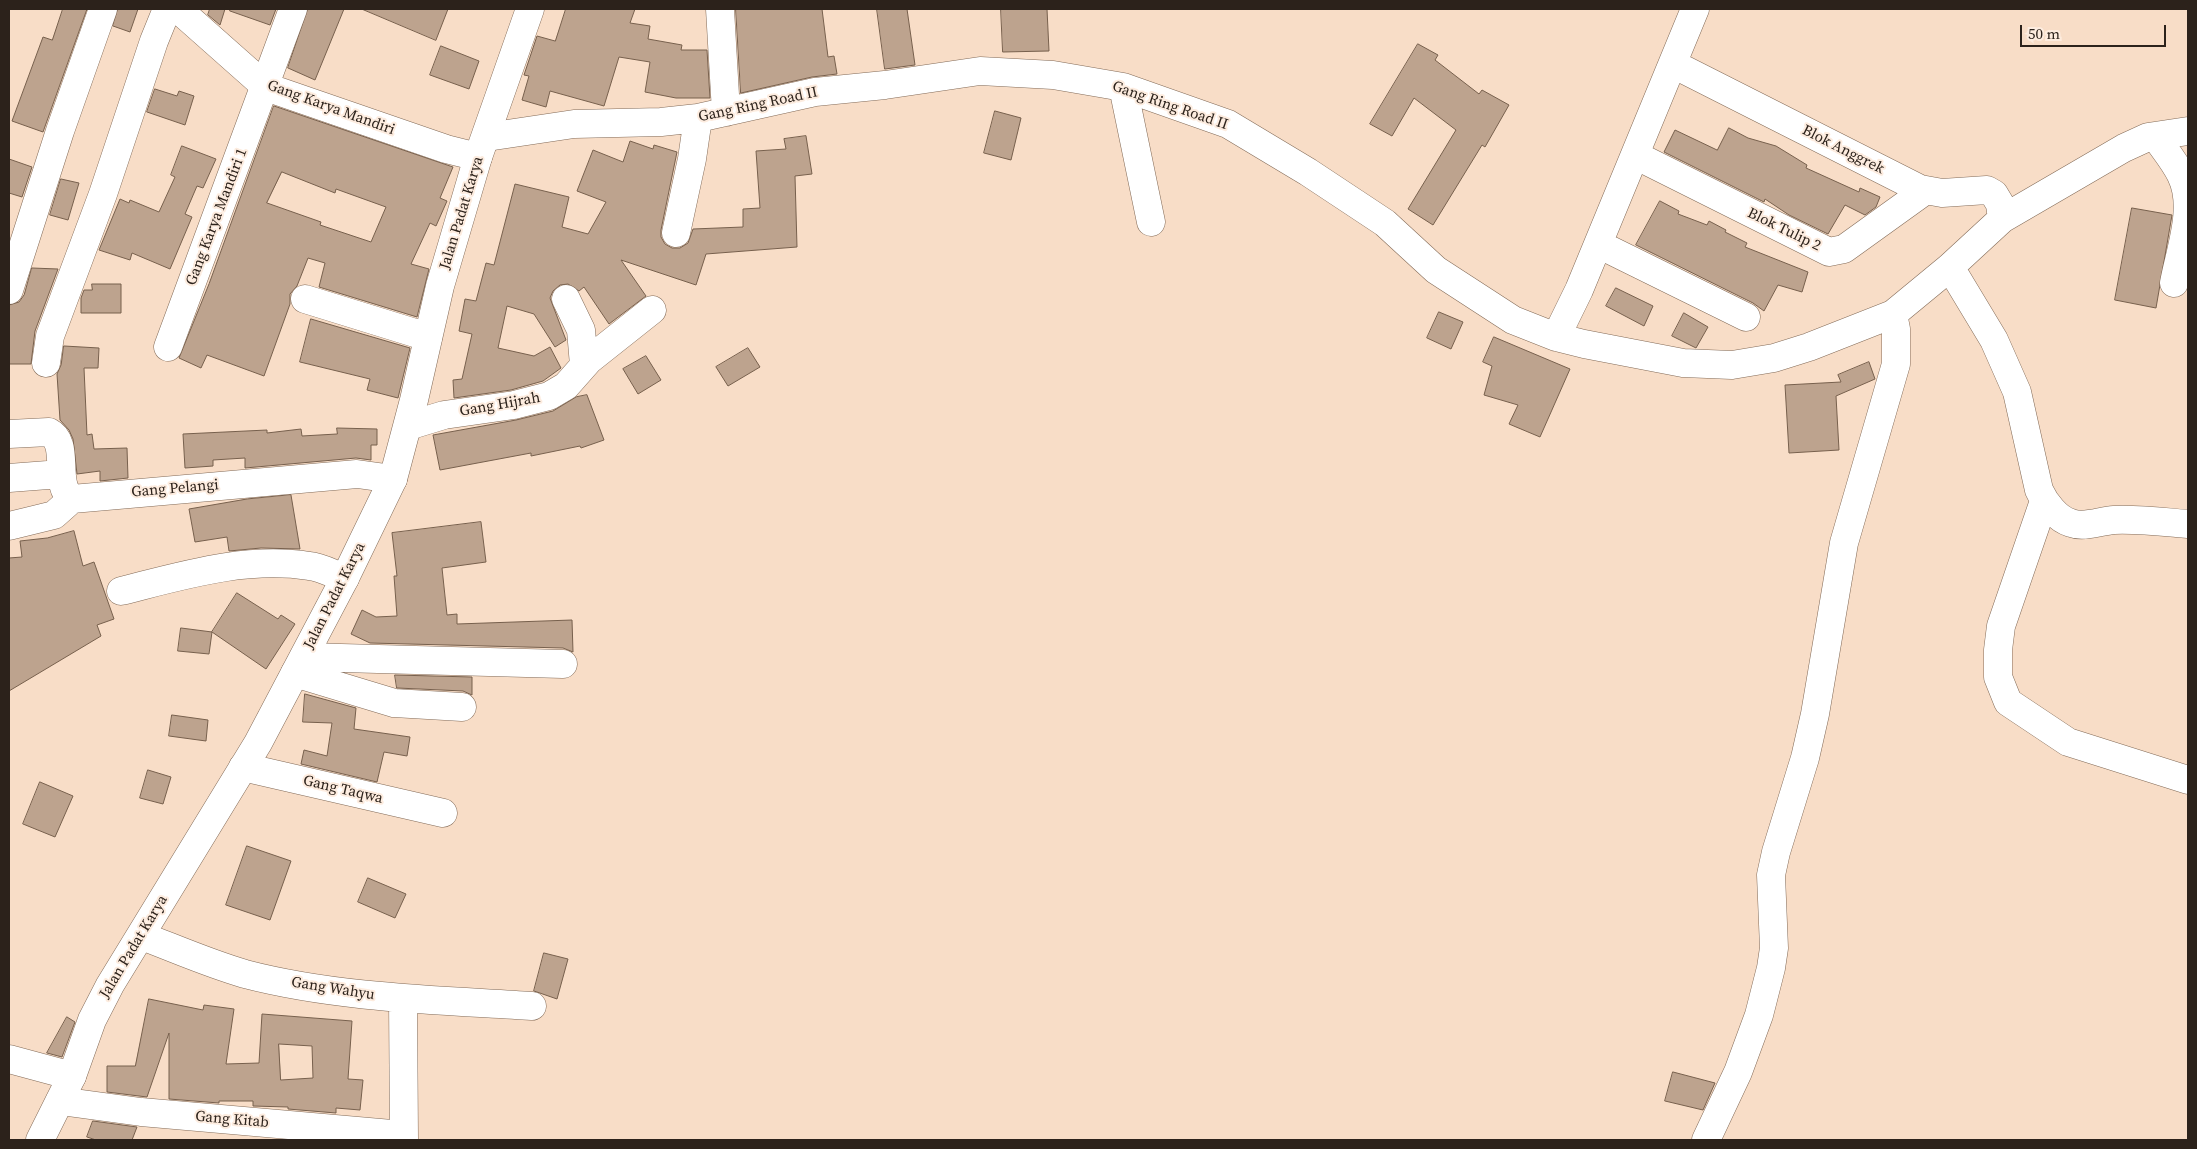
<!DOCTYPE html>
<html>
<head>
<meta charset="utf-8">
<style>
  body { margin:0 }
  #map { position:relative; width:2197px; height:1149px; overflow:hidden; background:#f8ddc7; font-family:"Source Serif 4",serif }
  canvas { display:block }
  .frame { position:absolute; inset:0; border:10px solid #2c221b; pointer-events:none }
  .scale { position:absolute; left:2020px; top:25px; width:146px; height:22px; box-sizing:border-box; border:2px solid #2c221b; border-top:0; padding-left:6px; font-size:15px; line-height:18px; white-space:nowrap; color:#2c221b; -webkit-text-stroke:4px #fdecdf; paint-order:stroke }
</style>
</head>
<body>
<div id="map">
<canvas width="2197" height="1149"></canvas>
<div class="frame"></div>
<div class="scale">50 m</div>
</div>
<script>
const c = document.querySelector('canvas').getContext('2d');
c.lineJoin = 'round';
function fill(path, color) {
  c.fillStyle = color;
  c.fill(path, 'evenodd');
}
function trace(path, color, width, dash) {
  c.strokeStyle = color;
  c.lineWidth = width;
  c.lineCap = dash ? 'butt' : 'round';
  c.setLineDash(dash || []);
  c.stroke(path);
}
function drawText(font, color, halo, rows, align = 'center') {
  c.font = font + ' "Source Serif 4",serif';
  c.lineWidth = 4;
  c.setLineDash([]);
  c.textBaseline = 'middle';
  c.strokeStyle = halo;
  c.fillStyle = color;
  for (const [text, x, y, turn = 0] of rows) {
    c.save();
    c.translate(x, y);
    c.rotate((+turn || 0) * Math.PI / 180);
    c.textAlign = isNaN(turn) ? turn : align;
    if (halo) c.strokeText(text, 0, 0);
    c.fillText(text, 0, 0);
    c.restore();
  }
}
const building = new Path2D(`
  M63,9H87L43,132L12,121L43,37L52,40Z
  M118,9H138L130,32L113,26Z
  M210,9H225L220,25L208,15Z
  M230,9H276L270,25L230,11Z
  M308,9H344L315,80L288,68Z
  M362,9H448L436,40Z
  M566,9H635L630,23L650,26L648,39L682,45L681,50H707L710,98H676L645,92L650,62L619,57L604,106L550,91L546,107L522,100L529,76L524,75L537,36L555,41Z
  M736,9H822L828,57L834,56L837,74L812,77L741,93Z
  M877,9H907L915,65L885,69Z
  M1001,9H1047L1049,51L1003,52Z
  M1418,44L1438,55L1435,60L1479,94L1482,90L1509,105L1485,147L1482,145L1433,225L1408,209L1456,130L1414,98L1392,136L1370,124Z
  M441,46L479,61L469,89L430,75Z
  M155,89L177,96L179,91L194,96L185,125L147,112Z
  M274,106L453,167L440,198L447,201L436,226L430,223L411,264L429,269L417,317L319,287L325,263L308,258L297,286L290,294V304L264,376L207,355L201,368L179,358L209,284ZM282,172L335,193L336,189L386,207L371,242L320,225L321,222L267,203Z
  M995,111L1021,118L1011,160L984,153Z
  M1729,128L1748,138L1776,146L1807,165L1806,168L1859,192L1860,188L1880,197L1876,207L1865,215L1845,205L1828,234L1789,215L1765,199L1764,202L1664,152L1675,130L1717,150Z
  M806,136L812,174L795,176L797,247L706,254L696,285L621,260L646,296L609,324L584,287L579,291L568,284L560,285L553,291L550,298L566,340L555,347L534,314L507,306L498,348L534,356L550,347L561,368L543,381L511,390L454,398L453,380L462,379L472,334L459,331L465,299L476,301L486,263L494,265L515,184L569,197L562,227L588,234L606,202L577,191L593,150L623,162L630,141L653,149L654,145L677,152L661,230V237L665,244L672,248H680L688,243L693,229L743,227V209L760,208L756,151L786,149L784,139Z
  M182,146L216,159L203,188L197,186L185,214L192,217L170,269L132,253L130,260L99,250L120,199L129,203L130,200L159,212L175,177L171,175Z
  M9,159L32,167L22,197L9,193Z
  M61,179L79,183L68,220L50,215Z
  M1660,201L1679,211L1678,214L1707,225L1709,221L1726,230L1725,232L1747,243L1745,247L1808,272L1802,292L1778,285L1764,311L1753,303L1636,245Z
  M2132,208L2172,215L2156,308L2115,300Z
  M32,268L58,269L35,331L31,364H9V305L19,302L24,295Z
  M92,284H121V313H81V298L84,290H92Z
  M1616,288L1653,306L1644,326L1606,306Z
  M1439,312L1463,322L1451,349L1427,338Z
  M1684,313L1708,327L1696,348L1672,336Z
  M311,319L410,348L398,398L367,390L370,379L300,362Z
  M1494,337L1570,369L1540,437L1509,424L1518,405L1484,395L1492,366L1483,362Z
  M64,346L99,348L98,368H84L87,435L92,434L94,449L127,448L128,478L100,481V471L77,474L73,439L69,430L60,420L57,374L61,365Z
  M748,348L760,367L728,386L716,367Z
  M646,356L661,380L638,394L623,369Z
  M1869,362L1875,379L1836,396L1839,450L1789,453L1785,385L1841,382L1838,375Z
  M587,395L604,440L581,448L580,446L531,456V453L440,470L433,435L516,420L553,411L576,397Z
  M337,428L377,429V445H371V460L356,458L245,468V458L213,460V466L185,468L183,434L267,430V433L301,429L302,436L337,434Z
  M291,495L300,549L261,548L229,551L227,537L195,542L189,509L247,499Z
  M481,522L486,562L442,568L447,615L457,614V624L572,620L573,652L563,648L370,643L351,634L362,610L376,617L397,616L394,576H397L392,533Z
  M74,531L83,566L94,562L114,619L97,625L101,636L9,691V558L22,557L20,541L47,538Z
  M237,593L278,619L281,615L295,624L266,669L212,632Z
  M181,628L212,632L209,654L178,651Z
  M395,675L472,677V695L463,691L397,688Z
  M305,694L356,708L354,729L410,737L407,756L384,752L377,782L301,764L304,750L327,756L332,723L303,722Z
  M172,715L208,720L206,741L169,736Z
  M148,770L171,777L163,804L140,798Z
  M40,782L73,796L55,837L23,824Z
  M247,846L291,861L270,920L226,905Z
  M368,878L406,894L395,918L358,902Z
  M544,953L568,959L557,999L534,991Z
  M149,999L203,1010L204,1005L234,1009L226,1064L259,1063L262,1014L352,1021L348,1079L363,1080L360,1110L336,1108V1113L288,1109V1107L253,1106V1101H219V1103L169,1099V1033L147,1097L107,1092V1066H135ZM279,1044L312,1046L313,1078L281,1080Z
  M67,1017L75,1022L62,1057L47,1053Z
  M1673,1072L1715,1083L1703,1110L1665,1101Z
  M93,1121L137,1127L132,1140H96L87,1137Z`);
const minor = new Path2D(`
  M178,9L266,87L446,149L478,157
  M720,9L726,112
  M1673,64L1920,189L1942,193L1987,190L1994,194L2000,204L2002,219
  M1123,87L1151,222
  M2155,136C2164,149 2175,162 2181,175C2197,207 2180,250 2174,283
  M487,137L574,124L661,122L698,118L815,92L885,85L980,71L1053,75L1123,87L1228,124L1308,172L1385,223L1436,270L1513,320L1556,337L1584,344L1683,363L1732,365L1774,358L1809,347L1893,314L1950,267L2002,219L2124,148L2148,137L2188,131
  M1635,155L1829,252L1844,249L1926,190
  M676,233L692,159L698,118
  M1598,244L1746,317
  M1950,267L1994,340L2017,392L2039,490C2045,503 2057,519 2071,523C2084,528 2100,521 2114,520C2139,519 2164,522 2188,524
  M9,290L60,131L103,9
  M305,299L428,337
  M566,299L581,330L584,365
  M1556,337L1579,290L1695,9
  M168,347L293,9
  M46,363L50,336L103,194L154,41L167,9
  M408,426L444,415L514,405L549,396L566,386L589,360L652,310
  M9,434L49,432C71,443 52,484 72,499L357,474L393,479
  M9,478L61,474
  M2044,501L2001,626L1998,650V677L2008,702L2068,742L2188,780
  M9,526L54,515L72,499
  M121,591C181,576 245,556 309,566C321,567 333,574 345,578
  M304,657L563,664
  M295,673L394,703L462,707
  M243,767L443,813
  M142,936C176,949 210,964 245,974C337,998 438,1000 532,1006
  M403,998L404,1140
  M9,1059L72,1076
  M60,1101L141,1112L403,1135
  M1706,1140L1738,1072L1759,1015L1771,968L1774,948L1771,875L1776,852L1805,758L1815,714L1844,543L1896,364V329L1893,314`);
const major = new Path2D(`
  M40,1140L72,1076L92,1020L110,985L258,743L345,578L393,479L414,400L440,286L478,157L530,9`);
const streetNames = [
  ["Gang Ring Road II",758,105,-12],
  ["Gang Ring Road II",1170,106,19],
  ["Gang Karya Mandiri",331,108,20],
  ["Blok Anggrek",1843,150,27],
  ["Jalan Padat Karya",462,213,-73],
  ["Gang Karya Mandiri 1",217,217,-69],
  ["Blok Tulip 2",1784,230,26],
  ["Gang Hijrah",500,405,-10],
  ["Gang Pelangi",175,489,-5],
  ["Jalan Padat Karya",335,596,-63],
  ["Gang Taqwa",343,790,13],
  ["Jalan Padat Karya",134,947,-59],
  ["Gang Wahyu",333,989,9],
  ["Gang Kitab",232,1120,5]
];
fill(building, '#bda38e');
trace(building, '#77604d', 1);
trace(minor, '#836b58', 29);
trace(major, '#836b58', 29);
trace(minor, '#fff', 28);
trace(major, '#fff', 28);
drawText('15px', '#2c221b', '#fdecdf', streetNames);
</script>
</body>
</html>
